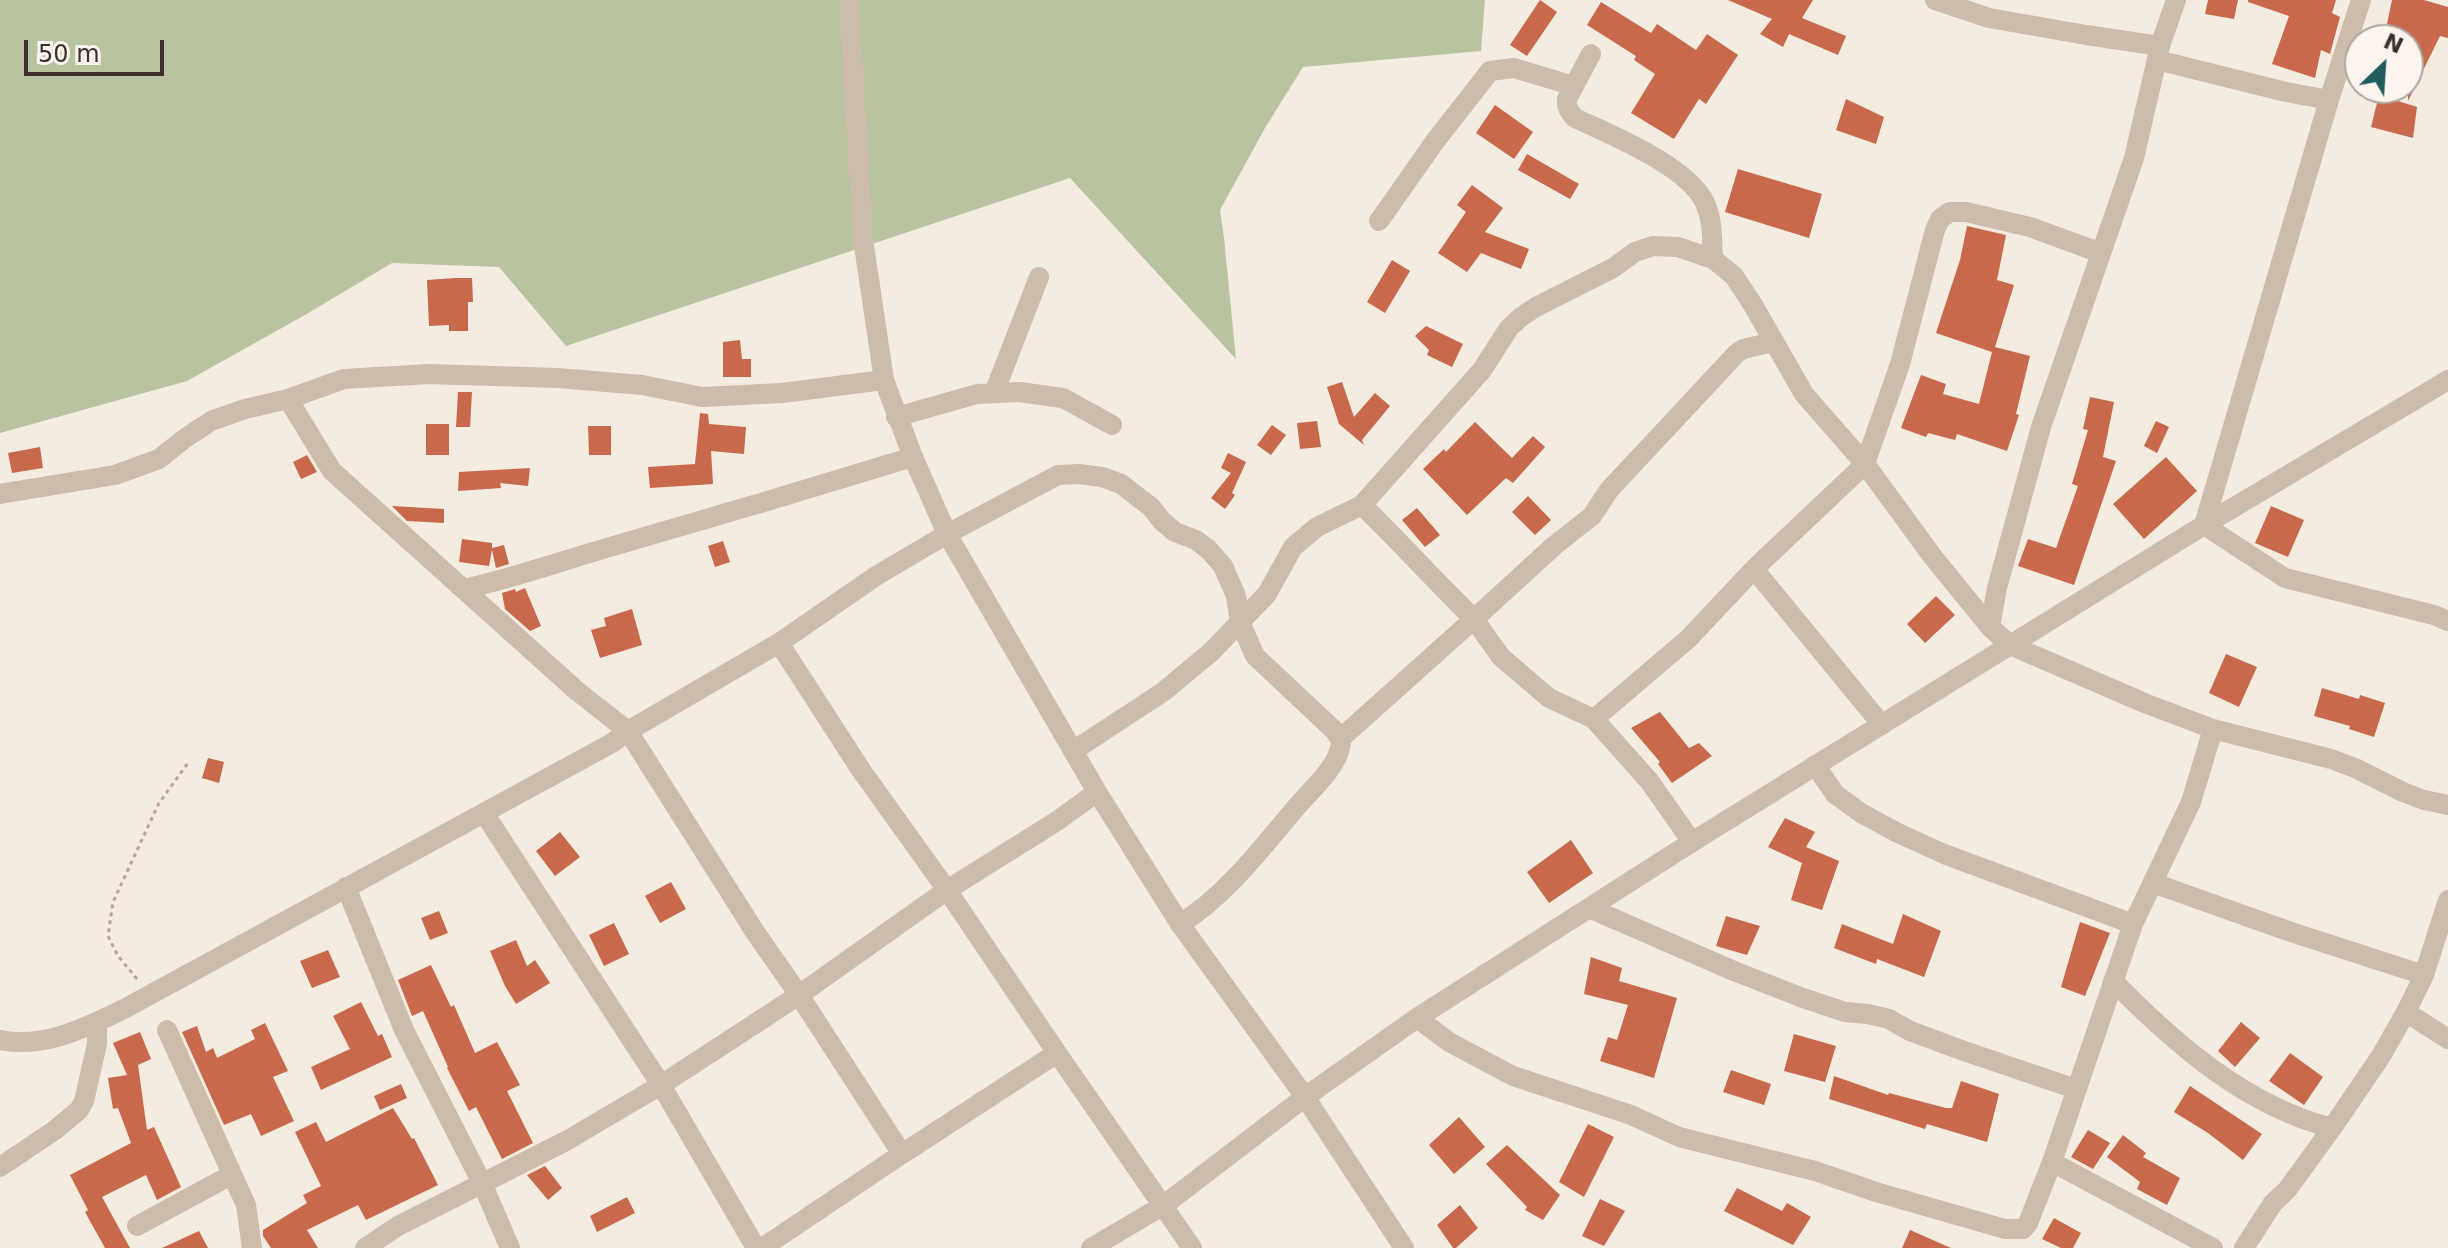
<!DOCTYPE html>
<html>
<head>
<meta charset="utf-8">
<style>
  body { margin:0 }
  #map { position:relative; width:2448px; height:1248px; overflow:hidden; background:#f4ebe1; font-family:"DejaVu Sans",sans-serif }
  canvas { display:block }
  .north { position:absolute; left:2344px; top:24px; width:80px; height:80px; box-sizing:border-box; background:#fbf5ee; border:2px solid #aea6a0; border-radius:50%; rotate:25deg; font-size:22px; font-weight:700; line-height:32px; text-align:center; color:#3b302b }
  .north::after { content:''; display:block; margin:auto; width:28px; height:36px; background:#1f5a5e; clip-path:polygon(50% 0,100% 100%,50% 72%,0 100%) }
  .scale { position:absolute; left:24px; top:40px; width:140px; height:36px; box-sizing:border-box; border:4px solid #3b302b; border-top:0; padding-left:10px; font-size:24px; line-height:28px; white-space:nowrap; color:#3b302b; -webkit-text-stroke:6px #fbf5ee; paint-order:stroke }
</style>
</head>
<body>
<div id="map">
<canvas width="2448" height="1248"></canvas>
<div class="north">N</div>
<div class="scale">50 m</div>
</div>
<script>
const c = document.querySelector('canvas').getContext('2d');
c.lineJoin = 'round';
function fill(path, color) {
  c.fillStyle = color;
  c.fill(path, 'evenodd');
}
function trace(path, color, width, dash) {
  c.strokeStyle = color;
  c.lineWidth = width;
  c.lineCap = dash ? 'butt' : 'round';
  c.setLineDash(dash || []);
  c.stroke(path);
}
const green = new Path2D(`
  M0,0H1485L1481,51L1303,67L1265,128L1220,210L1224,238L1236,359L1070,178L566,346L499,267L392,263L305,315L187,381L0,433Z`);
const building = new Path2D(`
  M1540,0L1557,12L1527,56L1510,45Z
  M1728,0H1813L1802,18L1846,36L1838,55L1789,34L1783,47L1760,34L1772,19Z
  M2208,0H2238L2234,19L2205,14Z
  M2248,0H2336L2332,13L2340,17L2330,54L2321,50L2315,78L2272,64L2289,16L2248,2Z
  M2392,0H2424L2448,7V38L2440,36L2408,101V40H2384L2390,25L2387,24Z
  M1601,2L1651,33L1657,24L1696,50L1707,34L1738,55L1706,104L1699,99L1674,139L1631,113L1655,74L1634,60L1636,56L1587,25Z
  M2379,95L2417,107L2413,138L2371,127Z
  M1846,99L1884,117L1876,144L1836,130Z
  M1495,105L1533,132L1514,159L1476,133Z
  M1527,154L1579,184L1570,199L1518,170Z
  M1738,169L1822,194L1809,238L1725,212Z
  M1472,185L1503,208L1485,232L1529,249L1521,269L1481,253L1467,272L1438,253L1466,212L1457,205Z
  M1967,226L2006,235L1997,280L2014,285L1995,347L2030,356L2016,414L2019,415L2007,451L1957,434L1955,440L1928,433L1926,437L1901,428L1921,375L1946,384L1943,394L1979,404L1992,352L1936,333L1960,260Z
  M1392,260L1410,271L1385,313L1367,302Z
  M455,278H472L473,302H468V331H449V325L429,326L427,280Z
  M1426,326L1463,344L1452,367L1427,355L1429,350L1415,336Z
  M740,340L742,359H751V377H723V342Z
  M1342,382L1354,417L1375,393L1390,406L1362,440L1364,445L1339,424L1327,387Z
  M458,392H472L470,427H456Z
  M2090,397L2114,402L2103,457L2116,461L2074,585L2018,566L2028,539L2056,548L2078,486L2072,484L2088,430L2083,429Z
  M700,413L708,414L709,424L746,427L744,454L711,451L713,484L650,488L648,467L695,464Z
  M1317,421L1321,447L1300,449L1297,423Z
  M2156,421L2169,427L2157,453L2144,446Z
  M1475,422L1512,458L1533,436L1545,447L1513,483L1506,478L1467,515L1423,469L1444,449L1446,452Z
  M426,424H449V455H426Z
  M1272,425L1286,435L1271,455L1257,445Z
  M588,426H611V455H589Z
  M40,447L43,468L12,473L8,453Z
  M1228,453L1246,462L1232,493L1235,495L1225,509L1211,498L1231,473L1221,468Z
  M307,455L317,472L301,479L293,462Z
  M2166,457L2197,491L2144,539L2113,504Z
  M530,468L528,486L500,483L501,488L458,491L459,472Z
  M1528,496L1551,520L1535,535L1512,512Z
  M392,506L444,509V523L407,521Z
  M2271,506L2304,520L2288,557L2255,543Z
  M1417,508L1440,535L1425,547L1402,520Z
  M462,539L492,543V548L504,545L509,564L496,568L492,550L489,566L459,562Z
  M723,541L730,562L715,567L708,546Z
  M525,588L541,626L530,631L505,609L502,593L515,589L516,592Z
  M1936,596L1955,615L1925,643L1907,624Z
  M632,609L642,645L600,658L591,630L606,626L604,618Z
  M2226,654L2257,667L2239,707L2209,693Z
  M2322,688L2359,699L2360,695L2385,703L2374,737L2349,729L2350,726L2314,716Z
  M1660,712L1689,748L1699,743L1712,756L1672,783L1658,764L1660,762L1631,728Z
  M208,758L224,762L219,783L202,778Z
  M1785,818L1815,832L1806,847L1839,861L1822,910L1791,900L1802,863L1768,847Z
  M560,832L580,857L555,876L536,851Z
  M1571,840L1593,873L1549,903L1527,872Z
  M671,882L686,909L660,923L645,896Z
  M439,911L448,933L430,940L421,918Z
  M1903,914L1941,931L1924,977L1877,959L1876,964L1834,948L1842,924L1893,944Z
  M1726,916L1760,926L1747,955L1716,946Z
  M2080,922L2110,933L2085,996L2061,987Z
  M614,923L629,954L604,966L589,935Z
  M516,940L527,966L535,960L550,983L516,1004L505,986L490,951Z
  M328,950L340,977L312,988L300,961Z
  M1591,957L1622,968L1619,981L1677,998L1654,1078L1600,1061L1608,1037L1617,1040L1628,1005L1584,994Z
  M431,965L451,1007L454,1005L475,1053L497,1042L520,1085L507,1091L533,1143L502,1159L476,1107L469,1111L447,1068L448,1067L423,1011L412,1016L398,980Z
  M361,1002L378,1036L382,1034L392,1057L321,1090L311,1067L350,1049L333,1016Z
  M2241,1022L2260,1038L2235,1067L2218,1051Z
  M265,1023L288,1071L273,1077L294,1121L261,1136L251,1114L224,1125L182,1032L197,1026L206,1052L213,1048L217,1058L255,1039L251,1030Z
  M140,1032L151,1059L138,1065L147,1130L154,1127L181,1187L157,1200L146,1175L102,1197L130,1248H105L85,1212L88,1210L70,1175L131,1143L118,1108L113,1109L108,1078L127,1075L113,1043Z
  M1794,1034L1836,1046L1825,1082L1784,1071Z
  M2290,1053L2323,1077L2304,1105L2269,1081Z
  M1731,1070L1771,1084L1764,1105L1723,1092Z
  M1834,1076L1888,1095L1889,1093L1946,1108H1952L1961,1081L1999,1094L1987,1142L1927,1124L1925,1129L1829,1099Z
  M401,1084L407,1098L380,1110L374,1096Z
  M2190,1086L2262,1134L2243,1160L2208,1133L2174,1112Z
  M393,1108L412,1139L414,1138L438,1185L366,1220L358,1205L307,1230L318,1248H271L263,1236V1230L307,1203L303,1195L321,1186L295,1132L316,1122L326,1142Z
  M1459,1117L1485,1147L1454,1174L1429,1145Z
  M1588,1124L1614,1137L1584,1197L1559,1182Z
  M2088,1130L2110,1143L2093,1169L2071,1157Z
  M2123,1135L2146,1153L2143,1157L2180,1178L2167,1205L2137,1189L2140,1182L2107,1157Z
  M1507,1145L1560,1195L1543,1220L1525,1210L1527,1207L1486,1164Z
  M545,1166L562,1188L548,1200L527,1175Z
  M1737,1188L1782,1211L1787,1203L1811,1217L1793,1245L1724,1211Z
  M627,1197L635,1213L597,1232L590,1216Z
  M1600,1199L1625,1211L1604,1246L1582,1236Z
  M1460,1205L1478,1228L1456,1248H1453L1437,1225Z
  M2054,1218L2081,1233L2073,1248H2061L2042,1239Z
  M1910,1230L1951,1248H1902Z
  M199,1231L208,1248H162Z`);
const path = new Path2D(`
  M137,979L118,956L108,936L113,902L159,803L188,763`);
const minor = new Path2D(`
  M1935,0L1989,18L2086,35L2160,46
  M2176,0L2160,46L2134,158L2041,427L1997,588L1990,627L2010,645L2147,704L2213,729L2331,759L2355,768L2403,792L2424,800L2448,805
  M2361,0L2329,100L2204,525L2285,578L2434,615L2448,621
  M1591,54L1567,99C1566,107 1569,111 1575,118C1611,135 1688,166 1705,203C1713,221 1712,239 1713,259
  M2157,60L2286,92L2329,100
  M1379,221L1436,140L1490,71L1514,68L1574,86
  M994,393L1039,277
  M288,399L332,471L577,691L628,731L755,932L799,995L902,1154L762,1248
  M896,417L977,394L1019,392L1063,398L1112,425
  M0,494L115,475L159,459L184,439L211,421L245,409L288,399L344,379L429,374L558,378L642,385L702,397L782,393L884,380
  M1754,569L1882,725
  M464,589C514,578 561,561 610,547C711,518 812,488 913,457
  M779,643L861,770L947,890L1057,1053L1192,1248
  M1594,719L1549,698L1501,657L1474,619L1555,545L1592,516L1609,490L1737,353L1743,349L1773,342
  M1340,739L1474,619C1436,582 1400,542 1362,505
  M1073,751L1163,692L1211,652L1267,594L1293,547L1317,527L1362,505L1482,370L1509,328L1521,317L1536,307L1613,268L1635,252L1653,246L1678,247L1713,259L1734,276L1753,305L1804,394L1865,464L1933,557L1990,627
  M1815,765L1835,794L1861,813L1896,832L1944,854L2133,924
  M484,813L661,1085L756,1248
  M1692,842L1650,782L1594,719L1688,639L1754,569L1865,464L1900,364L1935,230L1940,219L1950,212H1966L2030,227L2101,253
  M2153,883L2291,932L2424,975
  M346,887L404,1030L482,1183L510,1248
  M1589,908L1734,971L1803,998L1845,1012L1868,1014L1889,1019L1910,1031L1964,1051L2076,1089
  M2113,981C2175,1044 2246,1106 2332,1128
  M2406,1012L2448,1039
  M1417,1018L1449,1042L1513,1076L1631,1115L1679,1137L1815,1171L1876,1192L2005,1229H2023L2028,1223L2052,1162L2133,924L2191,802L2213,729
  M167,1030L246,1205L252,1248
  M0,1040C44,1049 85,1028 124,1009L612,743L628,731L779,643L876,576L947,534L1058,475L1079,474L1102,477L1121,484L1151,507L1162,521L1175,532L1196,540L1209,550L1223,566L1236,596L1240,622L1255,656L1335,731C1339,737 1342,741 1340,748C1335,769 1313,788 1299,804C1263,846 1228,894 1180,924
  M902,1154L1057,1053
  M2052,1162L2213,1248
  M0,1167L55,1130L79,1110L84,1101L97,1044V1022
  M137,1226L231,1175
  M365,1248L398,1226L566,1141L661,1085L799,995L947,890L1057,821L1097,792
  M1091,1248L1164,1205L1305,1097L1404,1248
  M2244,1248L2273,1203L2287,1190L2332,1128L2381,1056L2406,1012L2424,975L2448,900`);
const tertiary = new Path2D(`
  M849,0L863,239L884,380L913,457L947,534L1097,792L1180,924L1305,1097L1417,1018L1692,842L2204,525L2448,380`);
fill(green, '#b8c4a0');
fill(building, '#c8694b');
trace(path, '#b9a596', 3, [4, 4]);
trace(minor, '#cdbbac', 20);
trace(tertiary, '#cdbbac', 20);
</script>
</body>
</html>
